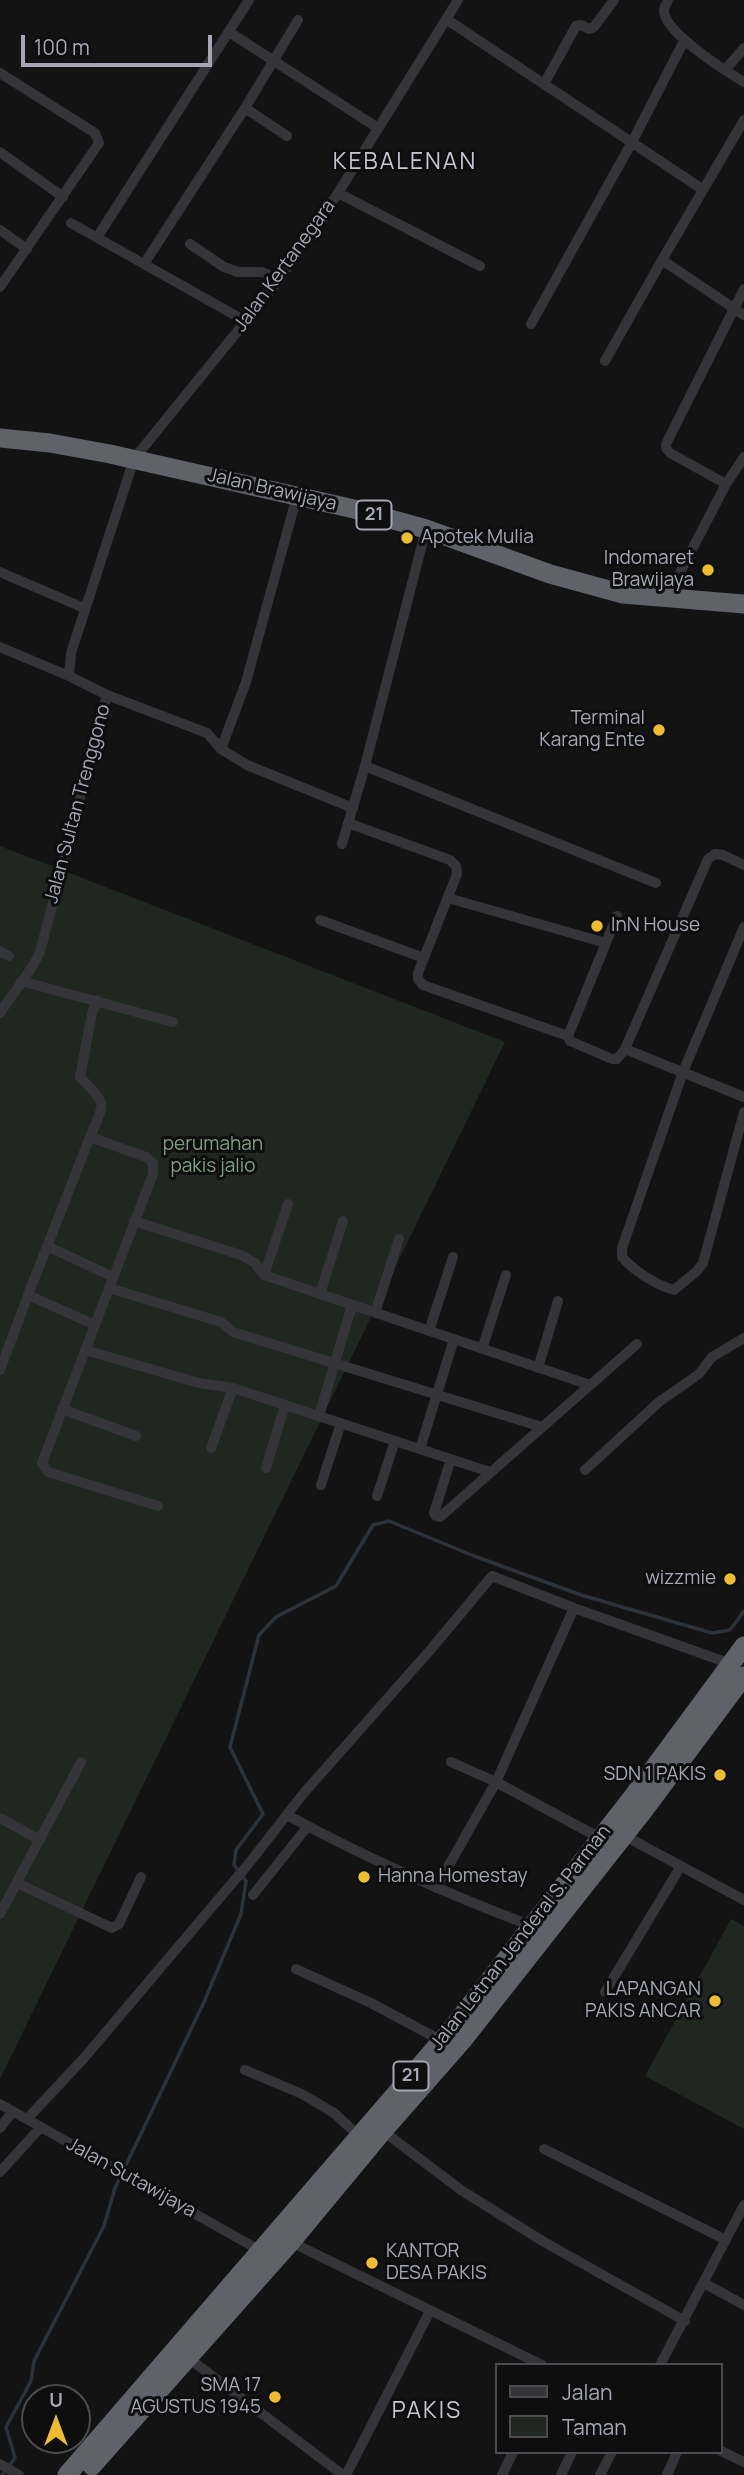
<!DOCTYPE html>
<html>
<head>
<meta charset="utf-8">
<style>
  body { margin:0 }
  #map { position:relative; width:744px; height:2475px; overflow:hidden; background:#131314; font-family:Manrope,sans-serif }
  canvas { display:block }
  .legend { position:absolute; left:495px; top:2363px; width:228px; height:91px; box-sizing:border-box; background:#0e0e0f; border:2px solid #4a4c51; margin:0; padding:9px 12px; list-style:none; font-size:21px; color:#a5a8b4 }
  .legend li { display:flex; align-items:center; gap:14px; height:35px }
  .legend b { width:35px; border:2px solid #4a4c51 }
  .north { position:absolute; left:21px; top:2384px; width:70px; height:70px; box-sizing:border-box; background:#0e0e0f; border:2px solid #4a4c51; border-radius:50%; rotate:0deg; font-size:19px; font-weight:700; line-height:28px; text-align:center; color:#a5a8b4 }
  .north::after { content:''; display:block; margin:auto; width:24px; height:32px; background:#ecbc32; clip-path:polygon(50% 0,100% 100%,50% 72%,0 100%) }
  .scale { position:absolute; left:21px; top:35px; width:191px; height:32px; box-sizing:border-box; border:4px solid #a5a8b4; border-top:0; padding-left:9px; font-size:21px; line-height:24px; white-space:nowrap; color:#a5a8b4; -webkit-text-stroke:5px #0e0e0f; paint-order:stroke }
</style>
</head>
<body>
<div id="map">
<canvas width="744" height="2475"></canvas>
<ul class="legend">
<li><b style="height:9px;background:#343439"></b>Jalan</li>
<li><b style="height:19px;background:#1f2720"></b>Taman</li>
</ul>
<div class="north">U</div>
<div class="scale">100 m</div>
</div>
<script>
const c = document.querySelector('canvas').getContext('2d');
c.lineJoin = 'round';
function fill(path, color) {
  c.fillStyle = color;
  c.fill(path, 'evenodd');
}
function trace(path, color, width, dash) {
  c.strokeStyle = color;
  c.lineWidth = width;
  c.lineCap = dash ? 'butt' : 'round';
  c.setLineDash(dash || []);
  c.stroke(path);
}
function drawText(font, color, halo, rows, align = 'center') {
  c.font = font + ' Manrope,sans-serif';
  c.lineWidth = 6;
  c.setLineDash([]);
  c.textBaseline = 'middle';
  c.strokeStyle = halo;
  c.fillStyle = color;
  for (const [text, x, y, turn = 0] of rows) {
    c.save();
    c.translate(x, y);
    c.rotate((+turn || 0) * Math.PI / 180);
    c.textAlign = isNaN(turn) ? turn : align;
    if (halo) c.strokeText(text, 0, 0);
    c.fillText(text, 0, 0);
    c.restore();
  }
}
const green = new Path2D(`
  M0,846L505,1042L0,2079Z
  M731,1919L744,1926V2129L645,2076Z`);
const stream = new Path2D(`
  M2,2475L15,2458L6,2427L31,2381L34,2361L104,2226L115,2188L204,2002L241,1914L246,1881L234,1865L236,1850L263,1814L230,1747L259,1635L276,1617L336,1586L373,1525L389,1521L474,1556L581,1595L712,1633L730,1630L744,1611`);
const street = new Path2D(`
  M668,0C667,3 664,7 664,11C665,33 726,71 744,82
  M446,19L702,189
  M229,32L378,128
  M725,70L744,48
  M0,73L95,133L99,143L0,287
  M544,84L576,26L581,25L589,29L594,27L614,0
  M245,108L287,136
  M744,120L662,260L744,315
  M0,152L63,197
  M338,193L480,266
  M71,223L247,322
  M0,230L27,249
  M98,236L249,0
  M190,244L224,267L238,272H262L279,280
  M144,264L245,108L298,20
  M531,324L632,142L684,41
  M605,361L662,260
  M726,484L670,453L666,448V444L744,289
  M0,572L84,608
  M672,588L726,484L744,457
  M0,647L69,676
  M107,695L207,733L221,749L247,765L353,808
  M221,749L246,682L297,496
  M365,766L656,883
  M348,823L450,860L456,866L457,874L418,973V979L423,985L568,1036L570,1041L612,1059H617L625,1049
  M342,844L365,766L426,529
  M744,865L723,855L715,854L708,859L625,1049L744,1097
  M448,898L606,943
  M320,920L424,958
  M744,927L683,1072L622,1248V1257C634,1271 656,1285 674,1290L697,1271L703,1263L744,1112
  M0,951L9,956
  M21,981L173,1022
  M97,1000L92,1013L80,1077C109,1108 105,1099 90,1137L28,1295L95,1325L42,1463L48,1472L158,1506
  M0,1013C13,993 30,974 40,952L107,695L69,676L71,653L134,459L279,280L338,193L458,0
  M568,1036L617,916
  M90,1137L146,1157L153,1163V1174L95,1325
  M134,1221L241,1255L255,1263L264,1275L590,1385
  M47,1246L113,1277
  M264,1275L288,1204
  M109,1288L221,1322L233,1332L542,1427
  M320,1294L343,1221
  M375,1313L399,1239
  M429,1331L453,1257
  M482,1349L506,1275
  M85,1350L199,1383L233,1388L490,1472
  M538,1368L558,1301
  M0,1370L28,1295
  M62,1409L136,1436
  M319,1416L352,1305
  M211,1448L233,1388
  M420,1449L454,1339
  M451,1459L434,1513L436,1516L440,1517L637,1344
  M266,1468L285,1405
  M585,1470L659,1402L699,1374L712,1357L744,1338
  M321,1485L341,1423
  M377,1496L395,1441
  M451,1762L496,1782L600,1838
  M287,1815C366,1858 447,1894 532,1926
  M0,1818L40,1840
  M623,1835L744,1900
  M17,1883L112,1928L119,1924L141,1877
  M436,1888L496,1782L574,1608
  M253,1895L308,1826
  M0,1914L81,1762
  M296,1969L371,2003L442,2041
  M605,1992L681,1866
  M245,2070L302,2094L334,2113L359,2136
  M0,2104L261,2251
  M27,2119L84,2058L250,1862L303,1794L432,1648L492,1576L574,1608L734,1665
  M0,2128L13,2111
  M383,2131L461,2190L544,2242L685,2321
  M544,2149L726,2240
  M0,2172L41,2127
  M291,2242L542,2365
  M704,2283L744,2305
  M187,2357L343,2475
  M660,2365L744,2205
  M721,2451L744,2462
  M0,2464L19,2475
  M346,2475L430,2311
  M502,2475L513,2452
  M561,2475L572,2452
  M600,2475L612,2452
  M667,2475L677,2452`);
const highway = new Path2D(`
  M0,438L50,443L110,454L354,509L426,529L550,574L623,594L744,604
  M92,2466L291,2242L383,2131L462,2041L644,1810L744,1676
  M67,2475L450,2031L634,1795L744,1646`);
const markers = [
  [407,538,7,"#ecbc32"],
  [708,570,7,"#ecbc32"],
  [659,730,7,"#ecbc32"],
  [597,926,7,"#ecbc32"],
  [730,1579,7,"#ecbc32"],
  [720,1775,7,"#ecbc32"],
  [364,1877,7,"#ecbc32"],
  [715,2001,7,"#ecbc32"],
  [372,2263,7,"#ecbc32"],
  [275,2397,7,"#ecbc32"]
];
const shields = [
  [374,515,35],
  [411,2076,35]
];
const shieldNames = [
  ["21",374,515],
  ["21",411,2076]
];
const streetNames = [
  ["Jalan Kertanegara",285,266,-54],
  ["Jalan Brawijaya",272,490,13],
  ["Jalan Sultan Trenggono",78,804,-75],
  ["Jalan Letnan Jenderal S. Parman",521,1938,-52],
  ["Jalan Sutawijaya",131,2178,29]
];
const poiNames = [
  ["Apotek Mulia",421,538,"left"],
  ["Indomaret",694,559],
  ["Brawijaya",694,581],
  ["Terminal",645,719],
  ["Karang Ente",645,741],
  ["InN House",611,926,"left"],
  ["wizzmie",716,1579],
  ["SDN 1 PAKIS",706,1775],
  ["Hanna Homestay",378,1877,"left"],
  ["LAPANGAN",701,1990],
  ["PAKIS ANCAR",701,2012],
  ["KANTOR",386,2252,"left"],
  ["DESA PAKIS",386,2274,"left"],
  ["SMA 17",261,2386],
  ["AGUSTUS 1945",261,2408]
];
const parkNames = [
  ["perumahan",213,1145],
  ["pakis jalio",213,1167]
];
const quarterNames = [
  ["KEBALENAN",405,163],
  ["PAKIS",427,2412]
];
fill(green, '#1f2720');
trace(stream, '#2b3239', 3.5);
trace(street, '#343439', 10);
trace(highway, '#60626a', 19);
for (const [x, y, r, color] of markers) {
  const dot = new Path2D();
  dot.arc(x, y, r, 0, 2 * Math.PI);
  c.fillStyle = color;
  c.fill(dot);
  trace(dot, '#0e0e0f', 2.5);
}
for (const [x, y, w] of shields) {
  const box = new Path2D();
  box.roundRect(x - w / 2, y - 14.5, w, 29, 5);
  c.fillStyle = '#0e0e0f';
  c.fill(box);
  trace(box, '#a5a8b4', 2);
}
drawText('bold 18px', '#a5a8b4', null, shieldNames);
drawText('19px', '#a5a8b4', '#0e0e0f', streetNames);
drawText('19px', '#a5a8b4', '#0e0e0f', poiNames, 'right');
drawText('19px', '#7c9f81', '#0e0e0f', parkNames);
c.letterSpacing = '2px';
drawText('23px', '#c5c7d1', '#0e0e0f', quarterNames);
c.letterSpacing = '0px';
</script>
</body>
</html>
